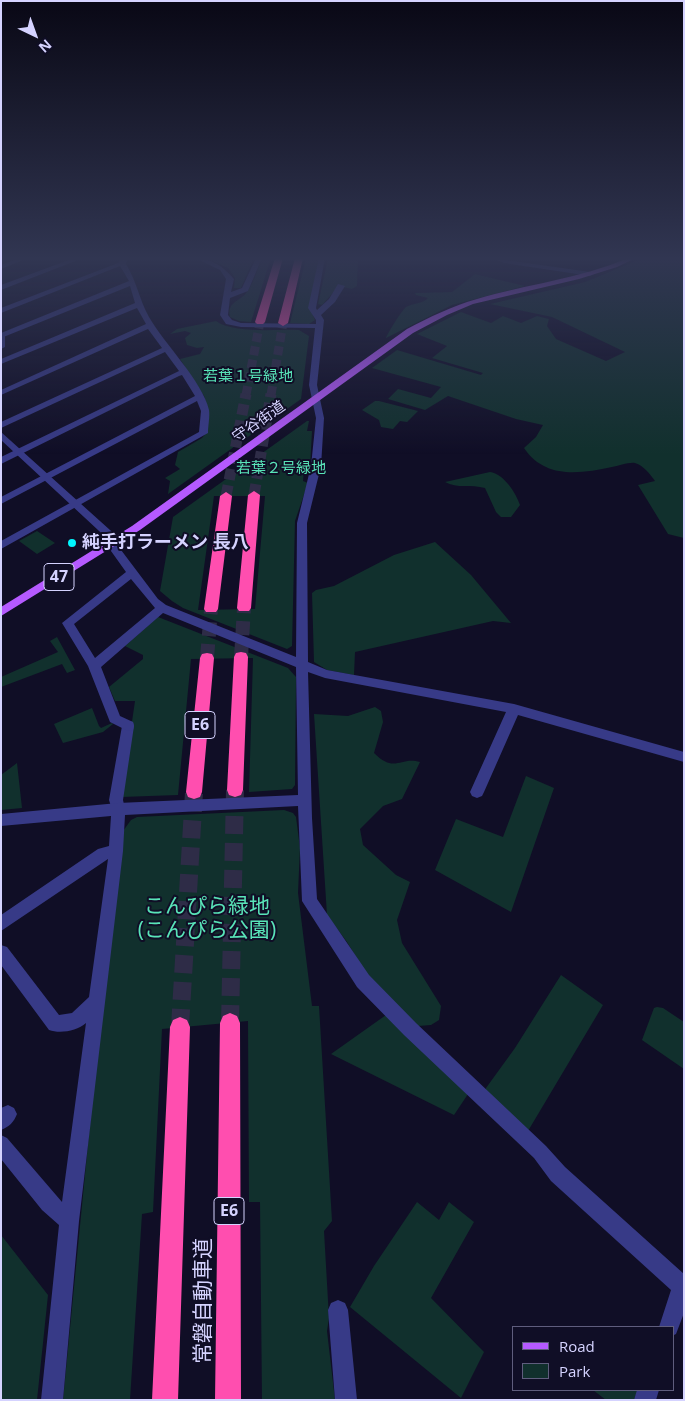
<!DOCTYPE html>
<html>
<head>
<meta charset="utf-8">
<style>
  body { margin:0 }
  #map { position:relative; width:685px; height:1401px; overflow:hidden; background:#100e26; font-family:"Open Sans",sans-serif }
  canvas { display:block }
  .frame { position:absolute; inset:0; border:2px solid #d5d3ff; pointer-events:none }
  .legend { position:absolute; left:512px; top:1326px; width:162px; height:65px; box-sizing:border-box; background:#100e26; border:1px solid #5f5d7d; margin:0; padding:6px 9px; list-style:none; font-size:15px; color:#d5d3ff }
  .legend li { display:flex; align-items:center; gap:10px; height:25px }
  .legend b { width:25px; border:1px solid #5f5d7d }
  .north { position:absolute; left:10px; top:10px; width:50px; height:50px; -webkit-text-stroke:4px #100e26; paint-order:stroke; rotate:138deg; font-size:14px; font-weight:700; line-height:20px; text-align:center; color:#d5d3ff }
  .north::after { content:''; display:block; margin:auto; width:18px; height:22px; background:#d5d3ff; clip-path:polygon(50% 0,100% 100%,50% 72%,0 100%) }
</style>
</head>
<body>
<div id="map">
<canvas width="685" height="1401"></canvas>
<div class="frame"></div>
<ul class="legend">
<li><b style="height:6px;background:#b55aff"></b>Road</li>
<li><b style="height:14px;background:#11302d"></b>Park</li>
</ul>
<div class="north">N</div>
</div>
<script>
const c = document.querySelector('canvas').getContext('2d');
c.lineJoin = 'round';
function fill(path, color) {
  c.fillStyle = color;
  c.fill(path, 'evenodd');
}
function trace(path, color, width, dash) {
  c.strokeStyle = color;
  c.lineWidth = width;
  c.lineCap = dash ? 'butt' : 'round';
  c.setLineDash(dash || []);
  c.stroke(path);
}
function drawText(font, color, halo, rows, align = 'center') {
  c.font = font + ' "Open Sans","Noto Sans JP",sans-serif';
  c.lineWidth = 4;
  c.setLineDash([]);
  c.textBaseline = 'middle';
  c.strokeStyle = halo;
  c.fillStyle = color;
  for (const [text, x, y, turn = 0] of rows) {
    c.save();
    c.translate(x, y);
    c.rotate((+turn || 0) * Math.PI / 180);
    c.textAlign = isNaN(turn) ? turn : align;
    if (halo) c.strokeText(text, 0, 0);
    c.fillText(text, 0, 0);
    c.restore();
  }
}
const green = new Path2D(`
  M206,258H254L241,288H234L235,278L228,268Z
  M262,258H271L251,322L239,321L230,317C226,302 241,301 247,292C253,283 258,269 262,258Z
  M306,258H321L309,306L315,320L309,324L290,323Z
  M328,258H358L357,286L352,289L339,286L322,305L318,304Z
  M643,258L684,259V538L668,534L638,485L655,481C650,474 644,466 635,463C629,462 618,466 612,467C579,474 545,479 524,448L536,437L543,425L516,419L448,396L425,410L388,399L398,389L431,398L441,387L372,368L397,350L481,375L483,373L432,358L447,346L417,334L461,312L491,323L503,316L521,323L537,316L549,319L547,326L556,339L606,361L625,352L552,317L490,304L585,282Z
  M475,274L525,286L452,305L386,338C387,334 402,310 406,307C413,303 422,304 428,298L416,295L415,293L452,292Z
  M216,321C234,334 277,329 299,330L309,336L301,399L168,494L170,481L165,478L180,469L175,465L178,452L202,438L208,431V410L204,396L180,359L200,354L204,347L197,348L187,345L185,338L191,333L185,331L170,334L177,329Z
  M375,401H379L418,411L407,422L400,421L393,429L381,427L379,420L362,410Z
  M307,421H309L307,431H312L310,468L304,469L303,481L308,483L295,521L292,646L287,649L183,608L172,601L160,591L173,517ZM214,496H265L255,609L198,610Z
  M490,472C504,474 516,493 520,505L511,517H501L496,512L485,488C471,484 457,489 445,482Z
  M37,531L55,543L37,554L19,541Z
  M435,542L471,575L511,623L493,621L355,652L354,675L327,670L314,662L312,593L316,590L334,586L394,555Z
  M158,617L288,668L296,677L295,785L292,789L249,792L253,658L191,659L178,795L121,797L135,701H115L109,687L143,659V655L125,646Z
  M57,637L75,670L67,673L62,664L1,687V677L58,652L50,641Z
  M375,707L381,711L383,722L374,753C395,774 400,756 420,762L402,799L383,806L360,829L363,845L396,875L410,882L397,920L402,943L441,1006L439,1020L431,1025L418,1026L369,978L347,942L327,915L314,714L348,716Z
  M92,708L99,726L101,728L112,723L113,724L103,732L63,743L54,724Z
  M17,763L22,808L1,810V775Z
  M526,776L554,788L511,912L435,870L456,819L503,837Z
  M284,810L293,813L296,817L300,848L298,893L312,1006H319L332,1221L324,1231L329,1318L327,1331L335,1400H262L260,1202H249L248,1021L162,1029L153,1212L142,1214L130,1400H63L100,1021L123,831L131,820L137,817Z
  M561,975L603,1005L528,1131L486,1093V1088L515,1048Z
  M657,1007L663,1008L684,1022V1069L642,1040L654,1008Z
  M386,1015L468,1094L454,1115L331,1054Z
  M417,1202L439,1220L449,1202L474,1222L431,1298L484,1352L461,1398L350,1307L374,1266Z
  M1,1235L48,1295L37,1400H1Z
  M593,1390H638L634,1400H606Z`);
const motorwayTunnelFar3 = new Path2D(`
  M246,395L260,322
  M271,395L283,323`);
const motorwayTunnelFar2 = new Path2D(`
  M254,495L271,394
  M226,496L246,394`);
const motorwayTunnelFar1 = new Path2D(`
  M241,657L244,608
  M207,658L211,609`);
const motorwayTunnel = new Path2D(`
  M230,1023L235,790
  M180,1027L194,792`);
const pedestrian = new Path2D(`
  M128,721L133,722L134,726L123,800L125,809L123,813L118,815L113,813L109,800L122,726L123,722Z`);
const minor = new Path2D(`
  M19,258H28L1,269V265Z
  M74,258H83L1,290V285Z
  M122,258H128L126,264C137,282 139,299 149,317C163,342 203,382 209,410C210,417 208,426 208,433L1,549V541L199,432L201,411L197,401L1,504V497L195,396L182,375L179,376L1,464V457L179,371L165,352L1,428V422L162,348L148,329L1,395V390L146,324L137,308L1,364V359L135,303L130,286L1,338V333L129,281L120,266L1,313V308L118,263Z
  M195,258C211,258 224,267 234,279L231,292L242,288L256,258H262L248,291L230,298L228,315L232,320L241,323L316,324V320L308,308L319,258H325L316,308L317,310L329,299L338,284L345,286L335,302L321,315L324,320L317,385L324,418L321,466L307,523L308,662L327,670L514,704L684,752V762L518,715L484,792L482,796L477,798L472,796L470,792L506,712L325,678L308,672L312,818L317,899L369,975L416,1023L546,1146L565,1167L684,1274V1313L676,1334L674,1335V1327H659L671,1290L551,1181L534,1158L404,1035L357,987L302,901L298,806L125,815L123,851L79,1221L63,1400H41L59,1225L42,1210L1,1159V1135L7,1138L62,1202L86,1023C77,1031 60,1034 49,1030L1,965V945L7,947L59,1015L72,1013L89,997L108,859L1,931V915L98,849L109,846L111,816L1,826V814L118,803L298,795L296,667L163,613L101,667L120,716L133,722L134,726L133,730L128,731L110,722L88,666L62,623L126,572L106,544L111,541L115,542L158,599L166,605L296,657L297,523L311,466L316,418L309,385L315,328L241,327L226,324L220,315L226,279L220,270ZM131,579L155,608L95,658L74,624Z
  M492,258L590,272L594,274L590,276L504,263Z
  M8,1105L14,1108L17,1114C14,1122 9,1127 1,1130V1108Z
  M338,1300L345,1303L348,1310L357,1400H335L328,1310L331,1303Z
  M637,1390H659L656,1400H634Z`);
const tertiary = new Path2D(`
  M1,334L5,336V347L1,349Z
  M1,432L120,539L121,541L120,543H112L1,440Z`);
const primary = new Path2D(`
  M628,258H636L617,267L579,279L473,304L447,315L413,333L140,530L1,616V607L132,526L407,329C430,317 452,306 477,299C527,284 579,279 628,258Z`);
const motorway = new Path2D(`
  M275,258H283L265,322L263,324H257L255,322Z
  M295,258H303L288,323L283,326L278,323Z
  M254,491L260,495L251,608L249,611H239L237,608L248,495Z
  M226,492L232,496L218,609L216,612H206L204,609L220,496Z
  M241,652L246,653L248,657L243,790L241,795L235,797L229,795L227,790L234,657L236,653Z
  M207,653L212,654L214,658L202,792L200,797L194,799L188,797L186,792L200,658L202,654Z
  M230,1013L237,1016L240,1023L241,1400H215L220,1023L223,1016Z
  M180,1017L187,1020L190,1027L178,1400H152L170,1027L173,1020Z`);
const markers = [
  [72,543,5,"#00f6fe"]
];
const farParknames = [
  ["若葉１号緑地",248,377],
  ["若葉２号緑地",281,469]
];
const farStreetnames = [
  ["守谷街道",259,422,-35]
];
const shields = [
  [59,577,30],
  [200,725,30],
  [229,1211,30]
];
const shieldNames = [
  ["47",59,577],
  ["E6",200,725],
  ["E6",229,1211]
];
const poiNames = [
  ["純手打ラーメン 長八",82,543]
];
const nearParknames = [
  ["こんぴら緑地",207,907],
  ["(こんぴら公園)",207,931]
];
const nearStreetnames = [
  ["常磐自動車道",204,1301,-90]
];
fill(green, '#11302d');
trace(motorwayTunnelFar3, '#2e2c47', 9, [9, 4.5]);
trace(motorwayTunnelFar2, '#2e2c47', 11, [11, 5.5]);
trace(motorwayTunnelFar1, '#2e2c47', 14, [14, 8]);
trace(motorwayTunnel, '#2e2c47', 18, [18, 9]);
fill(pedestrian, '#373a87');
fill(minor, '#373a87');
fill(tertiary, '#373a87');
fill(primary, '#b55aff');
fill(motorway, '#ff4eaf');
const sky = c.createLinearGradient(0, 0, 0, 454);
sky.addColorStop(0, '#090815');
sky.addColorStop(0.57, '#313652');
sky.addColorStop(1, '#31365200');
c.fillStyle = sky;
c.fillRect(0, 0, 685, 454);
for (const [x, y, r, color] of markers) {
  const dot = new Path2D();
  dot.arc(x, y, r, 0, 2 * Math.PI);
  c.fillStyle = color;
  c.fill(dot);
  trace(dot, '#100e26', 2);
}
drawText('15px', '#59e4b8', '#100e26', farParknames);
drawText('15px', '#d5d3ff', '#100e26', farStreetnames);
for (const [x, y, w] of shields) {
  const box = new Path2D();
  box.roundRect(x - w / 2, y - 13.5, w, 27, 4);
  c.fillStyle = '#100e26';
  c.fill(box);
  trace(box, '#d5d3ff', 1);
}
drawText('bold 16px', '#d5d3ff', null, shieldNames);
drawText('bold 18px', '#d5d3ff', '#100e26', poiNames, 'left');
drawText('21px', '#59e4b8', '#100e26', nearParknames);
drawText('21px', '#d5d3ff', '#100e26', nearStreetnames);
</script>
</body>
</html>
